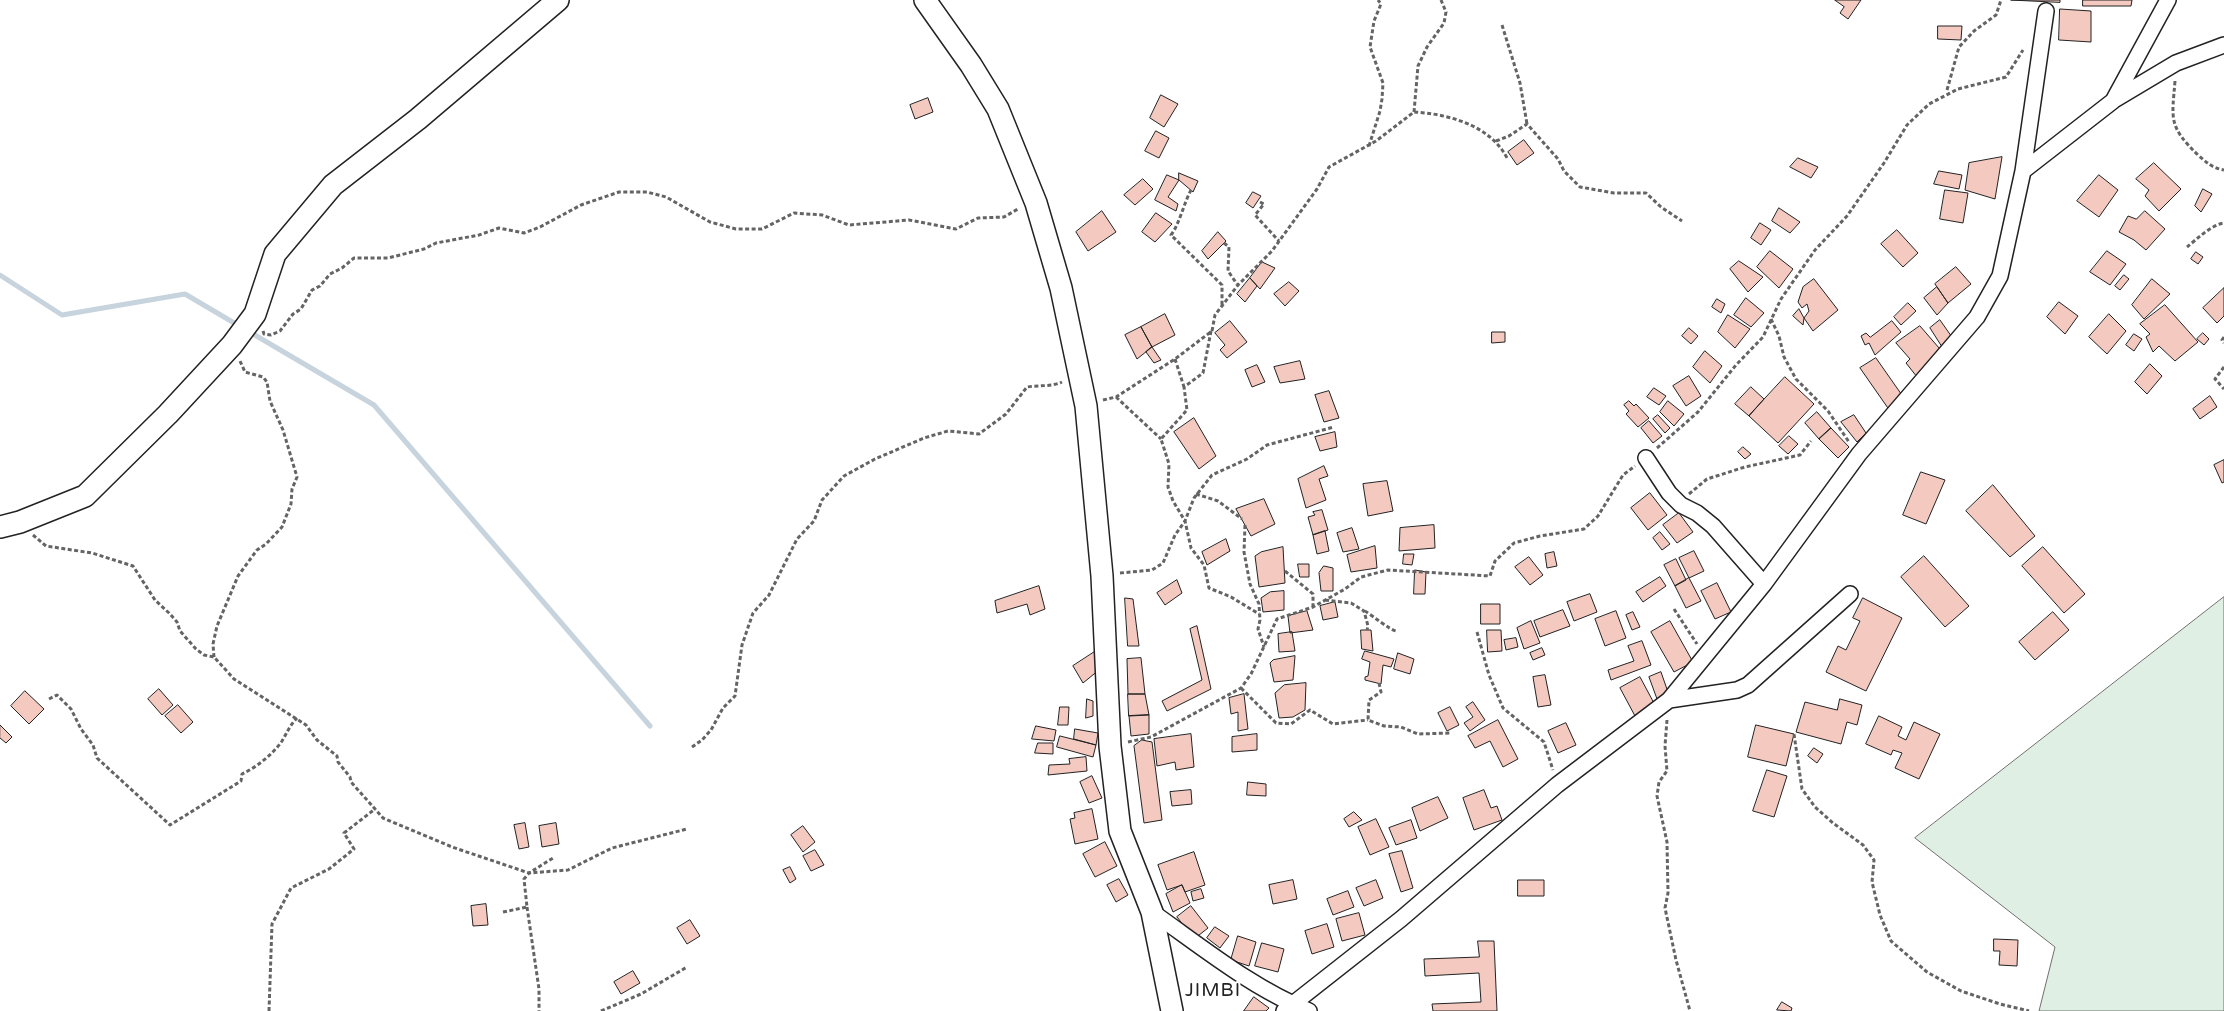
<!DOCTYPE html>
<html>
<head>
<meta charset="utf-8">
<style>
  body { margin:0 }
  canvas { display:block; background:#fff }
</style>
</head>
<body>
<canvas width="2224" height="1011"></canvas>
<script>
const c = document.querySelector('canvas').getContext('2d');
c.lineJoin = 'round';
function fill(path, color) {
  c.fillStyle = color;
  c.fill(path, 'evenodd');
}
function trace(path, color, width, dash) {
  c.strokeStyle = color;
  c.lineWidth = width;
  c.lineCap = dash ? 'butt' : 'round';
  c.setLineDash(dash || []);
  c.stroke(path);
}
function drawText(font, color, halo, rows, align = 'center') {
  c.font = font + ' "Varela Round",sans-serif';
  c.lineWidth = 4;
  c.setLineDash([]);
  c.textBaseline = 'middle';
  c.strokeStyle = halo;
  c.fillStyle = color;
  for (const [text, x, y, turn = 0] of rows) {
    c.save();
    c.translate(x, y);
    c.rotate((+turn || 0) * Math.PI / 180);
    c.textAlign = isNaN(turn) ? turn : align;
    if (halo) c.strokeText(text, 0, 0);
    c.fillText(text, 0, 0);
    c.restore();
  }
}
const green = new Path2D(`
  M2224,597V1011H2039L2055,947L1915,838Z`);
const stream = new Path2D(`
  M0,275L62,315L185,294L241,327
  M248,331L374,405L650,726`);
const building = new Path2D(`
  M1835,0H1861L1848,19L1840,13L1844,7Z
  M2011,0H2060V2Z
  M2083,0H2132L2131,6H2083Z
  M2060,9L2091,11V42L2059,40Z
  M1938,26H1962L1961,40L1938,39Z
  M1161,95L1178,104L1164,127L1150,118Z
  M928,98L933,112L915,119L910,105Z
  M1156,131L1169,138L1159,158L1145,151Z
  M1524,140L1534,153L1517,165L1508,152Z
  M2002,157L1995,199L1965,190L1969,163Z
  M1798,158L1818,167L1811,178L1790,167Z
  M2154,163L2181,189L2159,211L2145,196L2149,190L2136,179Z
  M1939,171L1962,175L1959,189L1934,184Z
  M1179,173L1198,181L1193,192L1179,180Z
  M1167,175L1179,180L1168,197L1178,204L1176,211L1155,200Z
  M2099,175L2118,190L2099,217L2077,201Z
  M1143,179L1153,189L1135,205L1124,195Z
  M2203,189L2212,194L2201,212L2195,206Z
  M1945,190L1968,193L1963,223L1940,219Z
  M1253,192L1261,196L1253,208L1246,203Z
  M1779,208L1800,222L1790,233L1772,221Z
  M1102,211L1116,232L1088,251L1076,232Z
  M2145,211L2165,229L2146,250L2134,240L2119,232L2128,216L2136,219Z
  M1156,213L1172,224L1155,242L1142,232Z
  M1760,223L1771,230L1761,245L1751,238Z
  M1897,230L1918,253L1903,267L1881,244Z
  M1218,232L1226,241L1208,259L1202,251Z
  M1770,251L1793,269L1779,288L1757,267Z
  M2107,251L2126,264L2110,285L2090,272Z
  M2196,252L2203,257L2198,264L2191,259Z
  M1739,261L1763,277L1748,292L1730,269Z
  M1262,262L1275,268L1260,289L1250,278Z
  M1956,267L1971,284L1948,303L1935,284Z
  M2124,275L2129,279L2120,290L2115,286Z
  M1250,278L1257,286L1245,302L1237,294Z
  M1814,279L1838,310L1813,331L1804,318L1809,311L1807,304L1802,308L1798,302L1803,287Z
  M2152,279L2170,294L2144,319L2132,305Z
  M1289,282L1299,291L1285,306L1274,294Z
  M1937,287L1948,303L1937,315L1924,298Z
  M2224,288V316L2217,323L2203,308Z
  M1746,298L1764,313L1751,327L1734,315Z
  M1717,299L1725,304L1721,313L1712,307Z
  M2059,302L2078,316L2065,334L2047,317Z
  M1908,303L1916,311L1901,325L1894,317Z
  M2165,305L2198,342L2175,361L2159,346L2153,352L2146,337L2150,334L2140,324Z
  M1799,309L1804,318L1803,325L1793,316Z
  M1165,314L1175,335L1152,347L1141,327Z
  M2109,314L2126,331L2107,354L2089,337Z
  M1728,315L1750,329L1735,348L1718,332Z
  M1940,320L1954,340L1944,350L1930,328Z
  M1230,321L1247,342L1227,358L1220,350L1225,345L1215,333Z
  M1892,321L1901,332L1875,355L1869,343L1865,345L1861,336L1866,333L1870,337Z
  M1920,326L1946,356L1921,382L1906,363L1910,359L1896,343Z
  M1141,327L1152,347L1137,359L1125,335Z
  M1689,328L1698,336L1691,344L1682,336Z
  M1492,332H1505V342L1492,343Z
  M2203,333L2209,339L2204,345L2197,339Z
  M2134,334L2142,339L2134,351L2126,345Z
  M1152,347L1161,360L1154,363L1146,352Z
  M1705,351L1722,366L1710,383L1693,367Z
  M1876,358L1904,398L1890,411L1860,368Z
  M1300,361L1305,379L1280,383L1274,367Z
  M2150,364L2162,376L2147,394L2135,382Z
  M1257,365L1265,382L1252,387L1245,370Z
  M1689,376L1701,396L1686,406L1673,386Z
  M1785,377L1814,404L1778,443L1749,416Z
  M1751,387L1764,399L1749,416L1735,404Z
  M1654,388L1666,396L1659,405L1647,397Z
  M1329,391L1339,418L1324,422L1315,395Z
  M2210,396L2217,407L2200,419L2193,409Z
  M1629,401L1634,406L1636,404L1649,418L1638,427L1626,414L1629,411L1624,405Z
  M1668,401L1684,414L1674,426L1660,412Z
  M1817,412L1831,428L1819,439L1805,423Z
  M1658,415L1670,428L1665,433L1653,419Z
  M1854,415L1866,433L1857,442L1841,422Z
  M1194,418L1216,456L1199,469L1174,432Z
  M1649,421L1662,436L1653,443L1641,428Z
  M1831,428L1849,447L1838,458L1819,439Z
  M1335,432L1337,447L1320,451L1315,437Z
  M1789,436L1798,444L1788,454L1779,446Z
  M1743,447L1751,454L1745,459L1738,452Z
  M2224,460V482L2222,483L2214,465Z
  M1324,466L1328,476L1319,479L1326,500L1306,508L1298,479Z
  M1921,472L1945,480L1926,524L1903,515Z
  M1387,481L1393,511L1368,516L1363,484Z
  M1993,485L2035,536L2010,557L1966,511Z
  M1650,493L1667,515L1648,530L1631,508Z
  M1264,499L1275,524L1251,536L1236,509Z
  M1322,510L1328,530L1313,535L1308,517L1315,515L1313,512Z
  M1679,513L1693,532L1677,543L1663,525Z
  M1434,525L1435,548L1399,551L1400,528Z
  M1352,528L1359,549L1343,552L1337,533Z
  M1325,531L1329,551L1317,554L1313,535Z
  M1660,532L1670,544L1662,550L1653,538Z
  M1226,539L1230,551L1207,565L1202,552Z
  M1375,546L1377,568L1351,572L1347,555Z
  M1283,547L1285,583L1259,587L1255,556L1261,552Z
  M2043,547L2085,594L2064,613L2022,566Z
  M1694,551L1704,571L1689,578L1679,558Z
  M1554,552L1557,566L1547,568L1545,554Z
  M1404,554H1414L1412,565L1403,564Z
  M1924,556L1969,606L1945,627L1901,577Z
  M1529,557L1543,575L1530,585L1515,567Z
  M1676,559L1686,580L1675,586L1664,565Z
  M1298,564H1309V577H1300Z
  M1324,566L1333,568V591H1321L1319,573Z
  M1415,570L1426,572L1425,594H1414Z
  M1660,577L1666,586L1643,602L1636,592Z
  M1689,578L1701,601L1686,608L1675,586Z
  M1177,580L1182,593L1165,605L1157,593Z
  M1717,583L1731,612L1715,619L1701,591Z
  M1039,586L1045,609L1030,615L1027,604L997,613L995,601Z
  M1284,591V610L1263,612L1261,598L1270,592Z
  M1590,594L1597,612L1574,621L1567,602Z
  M1125,598L1133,599L1139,646H1128Z
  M1863,598L1902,618L1866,691L1826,672L1838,646L1846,650L1860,621L1853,618Z
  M1335,602L1338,617L1323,620L1320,606Z
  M1481,604H1500V624H1481Z
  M1563,610L1570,626L1540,637L1534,621Z
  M1307,611L1313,630L1290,633L1288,616Z
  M1616,611L1626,638L1605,646L1595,619Z
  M1633,612L1640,627L1632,630L1626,615Z
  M2053,612L2069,630L2035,660L2019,642Z
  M1531,621L1540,643L1524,649L1517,628Z
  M1670,621L1693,662L1674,672L1651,632Z
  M1197,626L1211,689L1167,711L1162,701L1202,680L1190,629Z
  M1361,630H1371L1373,651L1362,649Z
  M1487,630H1501L1502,651L1488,652Z
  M1292,632L1295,651L1279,652L1278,634Z
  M1516,638L1518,647L1506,650L1504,640Z
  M1642,641L1651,665L1611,680L1608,670L1634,661L1628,646Z
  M1542,648L1545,655L1533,660L1530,653Z
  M1096,651L1105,665L1083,683L1073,666Z
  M1365,651L1394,659L1391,667L1383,665L1381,684L1365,680V677L1368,676L1370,662L1362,659Z
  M1398,653L1414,659L1410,674L1394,669Z
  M1295,656L1293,680L1274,682L1270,663L1273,660Z
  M1141,658L1145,694H1128L1127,659Z
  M1661,672L1669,695L1657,699L1649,677Z
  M1545,675L1551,705L1538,707L1533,677Z
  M1640,677L1655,705L1635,716L1620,688Z
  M1306,683L1305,710L1293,717L1279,718L1275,693L1284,685Z
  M159,689L173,705L162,715L148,699Z
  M25,691L44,709L29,724L11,706Z
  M1128,694H1145L1149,715L1129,716Z
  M1244,694L1248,729L1238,731V712L1231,714L1229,698Z
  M1087,699L1093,701V716L1086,718Z
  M1840,699L1862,705L1857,725L1847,722L1841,744L1796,732L1805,702L1837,710Z
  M1473,702L1485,720L1470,731L1464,723L1473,717L1466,707Z
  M178,705L193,722L181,733L165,716Z
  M1060,707H1069L1068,725H1058Z
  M1450,707L1459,725L1447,731L1438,713Z
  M1149,715V734L1131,736L1129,716Z
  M1879,716L1902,727L1898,736L1906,740L1914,722L1940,734L1919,779L1895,768L1902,753L1893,750L1891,755L1866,744Z
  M1498,720L1518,759L1503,767L1490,741L1475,748L1468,736Z
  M1566,723L1576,745L1558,753L1548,731Z
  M0,725L12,737L6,743L0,738Z
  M1756,725L1794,734L1786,766L1748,757Z
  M1036,726L1056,730L1054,741L1032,739Z
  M1075,729L1098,733L1096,745L1074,739Z
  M1191,734L1194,767L1176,770L1175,762L1157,766L1154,739Z
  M1257,734V750L1232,752V737Z
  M1060,736L1096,745L1093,757L1057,747Z
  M1142,740L1152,742L1162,820L1144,823L1134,746Z
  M1038,743H1053V754L1035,753Z
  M1814,748L1823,754L1817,763L1808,756Z
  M1086,757L1087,771L1048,775L1049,765L1070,764L1069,759Z
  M1767,770L1787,776L1774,817L1753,811Z
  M1092,776L1102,798L1089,803L1080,782Z
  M1248,782L1266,784V796L1247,795Z
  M1191,790L1192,804L1172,806L1170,792Z
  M1484,790L1491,808L1497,806L1502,820L1474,830L1463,798Z
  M1438,797L1448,818L1420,831L1412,808Z
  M1092,809L1098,839L1075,844L1070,819L1075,818L1074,813Z
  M1354,812L1362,820L1349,827L1344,819Z
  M1376,819L1389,847L1370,855L1358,827Z
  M1411,820L1417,838L1396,845L1389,828Z
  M525,823L529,847L519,849L514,825Z
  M556,823L559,844L542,847L539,826Z
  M803,826L815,842L803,852L791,835Z
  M1105,842L1117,866L1095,877L1083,854Z
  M815,850L824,865L811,871L803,856Z
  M1402,851L1413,888L1401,892L1389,854Z
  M1194,852L1205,885L1185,892L1182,885L1167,890L1158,865Z
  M790,867L796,879L790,883L783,870Z
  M1119,879L1128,895L1116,902L1107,885Z
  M1293,880L1297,899L1273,904L1269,885Z
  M1376,880L1383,898L1364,906L1356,888Z
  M1518,880H1544V896H1518Z
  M1182,885L1190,903L1173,912L1166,894Z
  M1201,889L1204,898L1193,901L1191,892Z
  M1348,891L1354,907L1333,915L1327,899Z
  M486,904L488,925L473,926L471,906Z
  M1191,906L1208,928L1194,939L1177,917Z
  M1359,913L1365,935L1342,941L1336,919Z
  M690,920L700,936L687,944L677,928Z
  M1327,924L1334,947L1312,954L1305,931Z
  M1215,927L1229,936L1220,948L1207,938Z
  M1238,936L1256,942L1249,966L1231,960Z
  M1994,939L2018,940L2017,966L1999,965L2000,951H1994Z
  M1478,941H1494L1497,1011H1433L1432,1004L1481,1002L1479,973L1425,976L1424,959L1479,957Z
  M1262,943L1284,949L1278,972L1255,966Z
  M633,971L640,983L621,994L614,982Z
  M1254,997L1269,1008L1266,1011H1244Z
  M1782,1002L1792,1008L1791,1011L1777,1010Z`);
const path = new Path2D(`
  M1502,25L1520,83L1527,124
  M2175,81C2172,119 2168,126 2198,155C2206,162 2212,168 2224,170
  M1947,90L1959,47L1974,31L1996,15L2001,0
  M1414,112L1418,66L1427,47L1444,23L1446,12L1441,0
  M1496,141L1509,136L1527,124L1558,159L1564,171L1580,187L1614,193H1646L1661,207L1682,221
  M1369,146L1380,111L1382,99L1383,83L1370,47L1374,21L1381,4L1378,0
  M1191,190C1184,203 1179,225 1171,235L1222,285V306
  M1260,202L1264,204L1255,215L1279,241
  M1224,243L1229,247L1228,271L1237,284
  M2187,247C2197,239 2211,225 2224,223
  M1771,319L1779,336L1784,357L1796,379L1828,411L1849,442
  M263,331L264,334L271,335L280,331L293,314L301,309L312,290L320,286L330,274L342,268L354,258H388L424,249L436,243L479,235L499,228L524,233L540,227L581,205L619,192H647L666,197L710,222L736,229H762L794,213L822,215L849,225L909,220L956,229L978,218L1004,217L1018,209
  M1211,331L1203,373L1184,387L1187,410L1161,439L1169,464L1168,487L1173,501L1185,521L1191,548L1204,565L1209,588L1231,597L1259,614
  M2224,337L2222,340L2224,343
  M1175,359L1184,387
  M2224,367L2215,379L2224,389
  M1116,397L1161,439
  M1103,400L1116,397L1175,359L1212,331L1215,315L1238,285L1272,251L1317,189L1329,167L1376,141L1414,112C1448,114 1490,125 1507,158
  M1657,448L1698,412L1736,365L1763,337L1781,299L1815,250L1847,216L1884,163L1907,125L1929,104L1958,89L2006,77L2023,50
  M1196,494L1218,501L1242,519
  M1689,494L1707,479L1745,467L1800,455L1811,441
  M1245,525L1244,552L1250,584L1259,604L1260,620L1258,629L1264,647
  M33,535L46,546L92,553L133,566L155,600L169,613L177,622L180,631L196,649L204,655L214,657L234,679L306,725L317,740L337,756L338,762L350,777L351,782L383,818L452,847L529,873L568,870L612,848L687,829
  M1285,571L1313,594V606
  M1120,573L1152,570L1163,563L1175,535L1185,521L1194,498L1212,475L1247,459L1267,445L1334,427
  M1325,600L1351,603L1364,611L1368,626L1367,630
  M1674,609L1697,644
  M1365,611C1373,616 1390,630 1396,631
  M1477,632L1489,675L1503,708L1544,742L1553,770
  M214,657L213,644L217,626L238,576L257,550L266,544L282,527L291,504L292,489L297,477L283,430L270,401L267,382L263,377L245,372L240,361
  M1379,683L1381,692L1369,700L1368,720L1384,726L1401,727L1418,734L1451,733
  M1241,688L1276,723L1291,724L1310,710L1333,724L1368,720
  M49,699L57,695L71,709L81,729L93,745L97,758L170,825L241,781L242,774C257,767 273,754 282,741C287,733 290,725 297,718
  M1667,720L1665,746L1667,771L1659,782L1657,796L1667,842L1668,893L1665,908L1676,960L1690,1011
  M1794,734L1802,789L1815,807L1833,823L1863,845L1874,860L1872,882L1880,915L1891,941L1927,972L1961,991L2000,1004L2029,1011
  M1128,742L1151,737L1241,688L1251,674L1277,619L1313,607L1345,589L1361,577L1388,570L1490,576L1495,561L1514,543L1540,536L1584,529L1598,516L1623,475L1635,466
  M692,747L702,740L711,730L723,708L735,696L742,645L753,613L769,595L797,539L814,521L822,500L844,476L875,459L924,438L948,431L979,434L1006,414L1027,387C1039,385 1051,387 1062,382
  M527,907L539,989V1011
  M503,912L527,907L524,879L529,873L553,858
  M269,1011L272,924L291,888L329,869L354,849L344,833L375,809
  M601,1011L641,994L687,967`);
const street = new Path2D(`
  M2114,100L2176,63L2224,45
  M2023,171L2046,11
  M1646,458L1669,493L1681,505L1697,513L1713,526L1764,584
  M1669,700L1737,690L1748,685L1850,594
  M1152,912C1202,947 1252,988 1309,1011
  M1284,1011L1401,919L1557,785L1669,700L1764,584L1859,454L1977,317L2000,276L2023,171L2113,101L2168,0`);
const secondary = new Path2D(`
  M925,0L971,65L998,109L1036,203L1061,288L1086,406L1102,576L1110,746L1120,831L1152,912L1172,1011
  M0,527L20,522L85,496L168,414L232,345L255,314L275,254L333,185L418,119L558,0`);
const quarterNames = [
  ["JIMBI",1213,991]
];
fill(green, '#e0efe3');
trace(green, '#6f6f6f', 1);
trace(stream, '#c7d3dd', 5);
fill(building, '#f3c9c0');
trace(building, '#222', 1);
trace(street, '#222', 18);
trace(secondary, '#222', 24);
trace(path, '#646464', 3, [4, 2.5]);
trace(street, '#fff', 15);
trace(secondary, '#fff', 21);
c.letterSpacing = '1px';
drawText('19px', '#222', '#fff', quarterNames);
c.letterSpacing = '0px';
</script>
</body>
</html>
